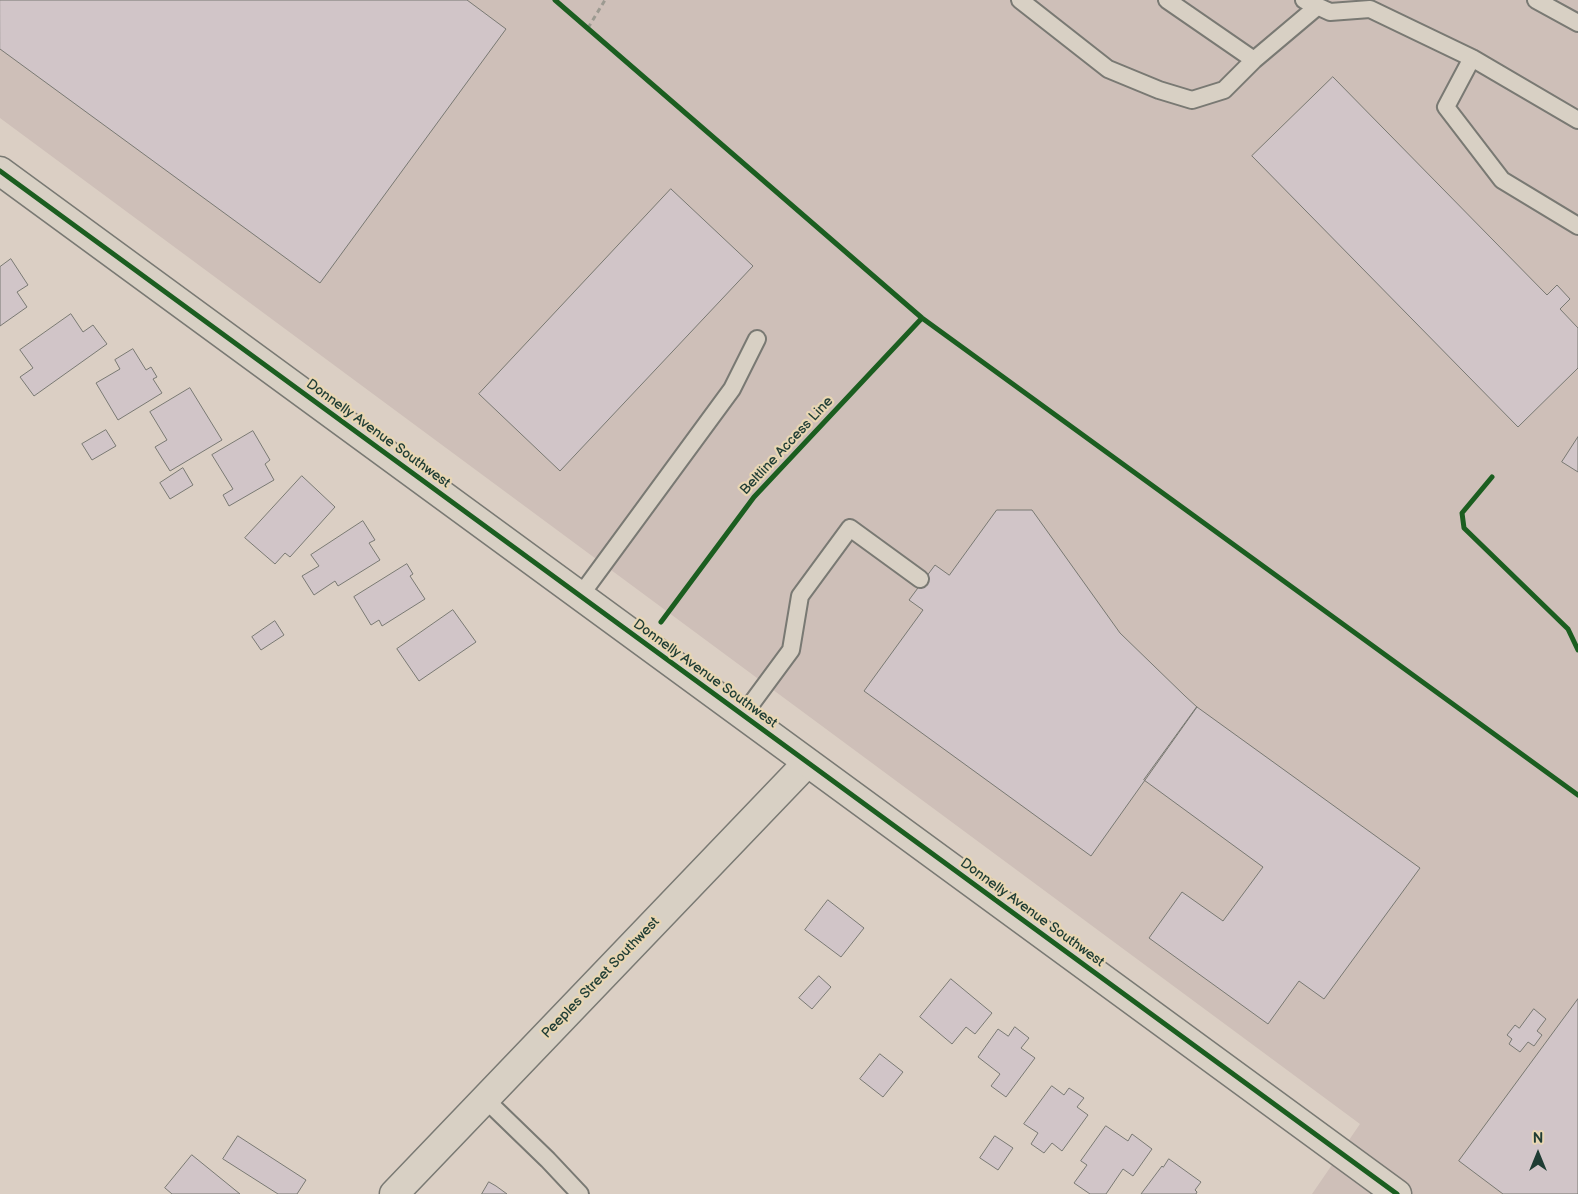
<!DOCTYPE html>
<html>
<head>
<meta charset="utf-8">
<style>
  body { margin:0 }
  #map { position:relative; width:1578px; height:1194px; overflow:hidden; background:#dbcfc4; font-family:"Balsamiq Sans",sans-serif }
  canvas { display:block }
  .north { position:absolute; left:1513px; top:1129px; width:50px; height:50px; -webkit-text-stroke:4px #e8d6b3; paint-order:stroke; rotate:0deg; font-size:14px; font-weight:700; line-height:20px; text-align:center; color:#1f3d34 }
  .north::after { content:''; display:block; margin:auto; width:18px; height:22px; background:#1f3d34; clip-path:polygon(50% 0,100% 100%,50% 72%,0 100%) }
</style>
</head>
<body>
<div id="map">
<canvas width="1578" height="1194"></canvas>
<div class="north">N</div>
</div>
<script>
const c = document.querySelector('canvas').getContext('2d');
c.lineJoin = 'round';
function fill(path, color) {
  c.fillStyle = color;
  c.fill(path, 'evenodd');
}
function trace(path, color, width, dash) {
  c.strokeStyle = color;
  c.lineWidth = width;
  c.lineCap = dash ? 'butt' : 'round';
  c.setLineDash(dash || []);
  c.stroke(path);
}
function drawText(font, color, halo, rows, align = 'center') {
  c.font = font + ' "Balsamiq Sans",sans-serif';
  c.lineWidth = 4.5;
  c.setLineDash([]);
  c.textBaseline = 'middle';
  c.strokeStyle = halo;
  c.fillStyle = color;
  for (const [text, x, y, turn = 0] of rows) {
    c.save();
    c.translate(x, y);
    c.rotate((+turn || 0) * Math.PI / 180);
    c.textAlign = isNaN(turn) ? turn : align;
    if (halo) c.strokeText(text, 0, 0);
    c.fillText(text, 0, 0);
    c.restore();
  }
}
const built = new Path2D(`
  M0,0H1578V1194H1312L1360,1124L0,118Z`);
const building = new Path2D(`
  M0,0H467L506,29L320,283L0,49Z
  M1333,77L1547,295L1557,285L1570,299L1560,309L1578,328V368L1518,427L1252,156Z
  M671,189L753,266L560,471L479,394Z
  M11,259L28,285L17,292L27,307L0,326V267Z
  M71,314L83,332L93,325L107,344L34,396L20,377L33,368L20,350Z
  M133,349L146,370L151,367L157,377L153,379L162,393L118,420L96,383L120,369L115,360Z
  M190,388L222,440L170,471L155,447L167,440L150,412Z
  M106,430L116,446L92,460L82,444Z
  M253,431L270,460L265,464L274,480L229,506L223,495L233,489L212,455Z
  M1578,437V472L1562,462Z
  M183,468L193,485L170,499L160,483Z
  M302,476L335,507L290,557L285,553L275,564L245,538Z
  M997,510H1032L1120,633L1185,696L1197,707L1091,856L864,691L923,610L909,600L935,565L949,575Z
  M363,521L375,540L369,543L380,560L338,586L335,581L314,595L302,576L319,566L311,555Z
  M407,564L413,574L410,576L425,599L382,626L379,620L371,625L354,597Z
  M453,610L476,642L419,681L397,649Z
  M275,621L284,635L261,650L252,637Z
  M1197,707L1420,868L1324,999L1299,981L1268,1024L1149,938L1182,892L1223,921L1263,867L1144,780Z
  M828,900L864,928L841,957L805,930Z
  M819,976L831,987L812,1009L799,998Z
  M951,979L992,1013L975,1034L966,1027L952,1044L920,1017Z
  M1578,999V1194H1503L1459,1161Z
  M1534,1009L1546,1019L1537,1031L1542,1035L1534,1046L1528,1042L1520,1052L1509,1044L1512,1039L1507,1035L1515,1025L1519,1028Z
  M1015,1027L1029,1038L1021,1048L1035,1058L1006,1097L991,1086L1000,1074L978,1057L998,1029L1008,1036Z
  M880,1054L903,1072L883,1097L860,1079Z
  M1052,1086L1064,1095L1069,1088L1084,1098L1077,1107L1088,1115L1062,1151L1052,1143L1044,1153L1031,1144L1038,1133L1024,1124Z
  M1106,1126L1128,1141L1132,1134L1152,1149L1133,1176L1123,1169L1106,1194H1090L1074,1183L1087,1165L1081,1161Z
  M238,1136L306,1180L297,1194H278L223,1159Z
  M995,1136L1013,1148L998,1170L980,1158Z
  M192,1155L240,1194H172L165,1188Z
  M1169,1159L1201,1182L1195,1190L1197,1192L1196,1194H1141L1162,1166L1163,1167Z
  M489,1182L496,1186L507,1194H482Z`);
const path = new Path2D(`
  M588,28L605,0`);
const service = new Path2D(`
  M1020,0L1108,69L1159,90L1192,100L1224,90L1254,60L1318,6
  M1167,0L1254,60
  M1304,0L1330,12L1370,9L1472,58L1578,120
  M1536,0L1578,23
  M1472,58L1446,107L1502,180L1578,226
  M580,596L732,389L757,339
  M743,715L791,650L800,596L850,528L920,579
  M485,1099L548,1160L580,1194`);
const minor = new Path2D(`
  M394,1194L807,763`);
const tertiary = new Path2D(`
  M0,171L1397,1194`);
const cycleway = new Path2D(`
  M555,0L922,318L1578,795
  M0,171L1397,1194
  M1492,477L1462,513L1464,528L1568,629L1578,650
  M661,622L754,497L922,318`);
const streetNames = [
  ["Donnelly Avenue Southwest",378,434,36],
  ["Beltline Access Line",787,446,-47],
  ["Donnelly Avenue Southwest",705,674,36],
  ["Donnelly Avenue Southwest",1032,913,36],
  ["Peeples Street Southwest",601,978,-46]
];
fill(built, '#cebfb8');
fill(building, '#d1c5c8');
trace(building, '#797973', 1);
trace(service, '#797973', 20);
trace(minor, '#797973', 31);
trace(tertiary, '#797973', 31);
trace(path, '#9c9a91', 3, [5, 4]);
trace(service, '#d8d0c4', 16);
trace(minor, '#d8d0c4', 28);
trace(tertiary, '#d8d0c4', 28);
trace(cycleway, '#1b5e20', 5);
drawText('14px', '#1f3d34', '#e8d6b3', streetNames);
</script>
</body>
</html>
